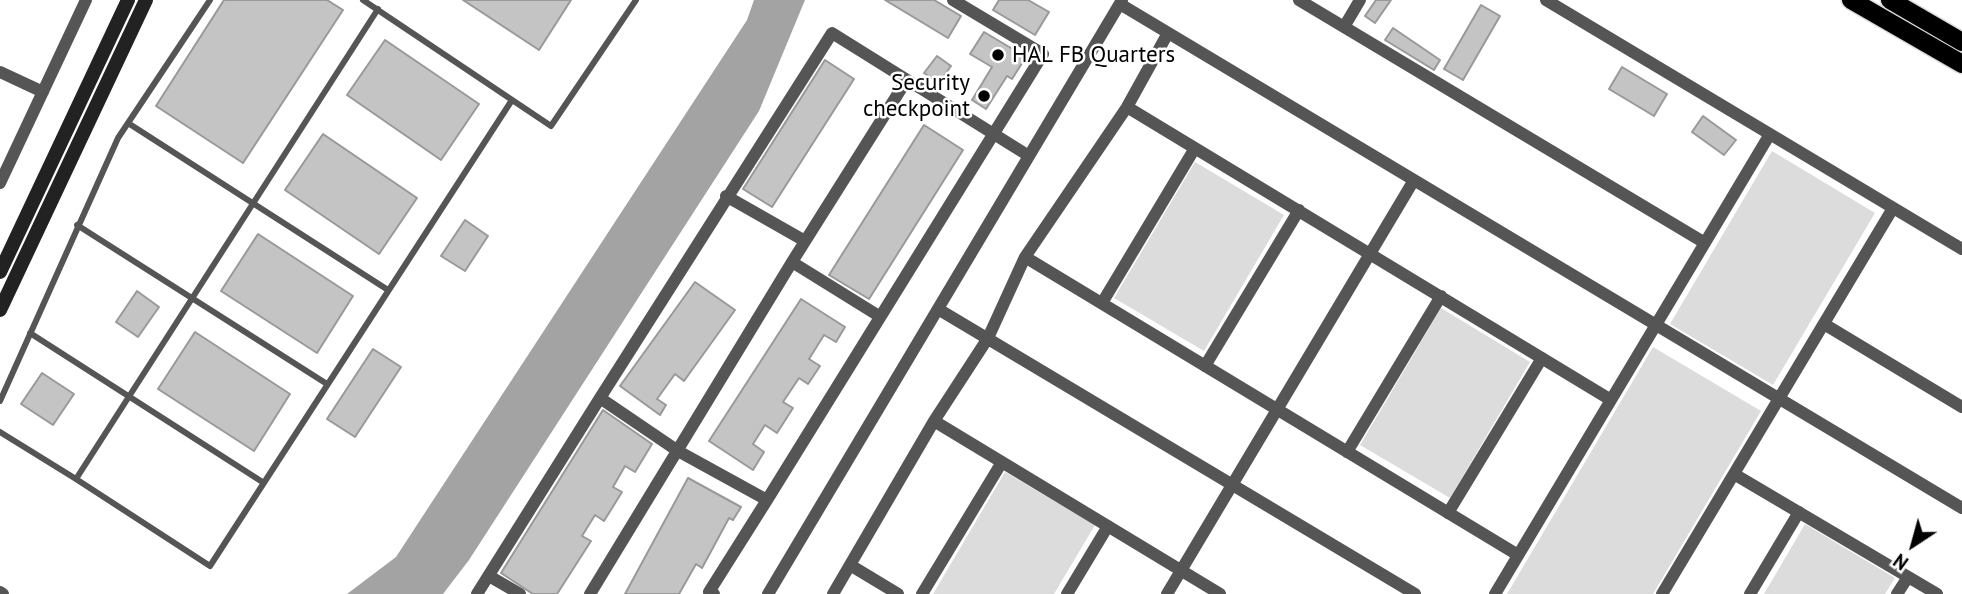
<!DOCTYPE html>
<html>
<head>
<meta charset="utf-8">
<style>
  body { margin:0 }
  #map { position:relative; width:1962px; height:594px; overflow:hidden; background:#fff; font-family:"PT Sans",sans-serif }
  canvas { display:block }
  .north { position:absolute; left:1878px; top:510px; width:70px; height:70px; -webkit-text-stroke:5px #fff; paint-order:stroke; rotate:216deg; font-size:19px; font-weight:700; line-height:28px; text-align:center; color:#000 }
  .north::after { content:''; display:block; margin:auto; width:24px; height:32px; background:#000; clip-path:polygon(50% 0,100% 100%,50% 72%,0 100%) }
</style>
</head>
<body>
<div id="map">
<canvas width="1962" height="594"></canvas>
<div class="north">N</div>
</div>
<script>
const c = document.querySelector('canvas').getContext('2d');
c.lineJoin = 'round';
function fill(path, color) {
  c.fillStyle = color;
  c.fill(path, 'evenodd');
}
function trace(path, color, width, dash) {
  c.strokeStyle = color;
  c.lineWidth = width;
  c.lineCap = dash ? 'butt' : 'round';
  c.setLineDash(dash || []);
  c.stroke(path);
}
function drawText(font, color, halo, rows, align = 'center') {
  c.font = font + ' "PT Sans",sans-serif';
  c.lineWidth = 5;
  c.setLineDash([]);
  c.textBaseline = 'middle';
  c.strokeStyle = halo;
  c.fillStyle = color;
  for (const [text, x, y, turn = 0] of rows) {
    c.save();
    c.translate(x, y);
    c.rotate((+turn || 0) * Math.PI / 180);
    c.textAlign = isNaN(turn) ? turn : align;
    if (halo) c.strokeText(text, 0, 0);
    c.fillText(text, 0, 0);
    c.restore();
  }
}
const green = new Path2D(`
  M1772,151L1875,213L1773,385L1670,324Z
  M1195,162L1284,215L1204,351L1114,298Z
  M1441,308L1530,362L1450,498L1360,445Z
  M1653,347L1761,411L1653,594H1507Z
  M1005,472L1095,525L1054,594H933Z
  M1805,524L1895,578L1885,594H1764Z`);
const water = new Path2D(`
  M754,0H805L759,111L469,560L443,594H347L396,557L747,20Z`);
const building = new Path2D(`
  M224,0H327L343,10L243,163L156,106Z
  M463,0H571L539,50Z
  M885,0H934L961,16L948,38Z
  M999,0H1028L1049,12L1035,35L993,10Z
  M1376,0H1391L1375,23L1365,16Z
  M1481,5L1500,16L1463,80L1444,69Z
  M1393,28L1440,60L1434,70L1385,40Z
  M984,32L1026,57L1012,79L1007,76L986,109L972,100L992,67L970,54Z
  M385,40L479,104L441,160L347,95Z
  M937,56L951,66L939,83L924,73Z
  M825,60L854,79L772,207L743,189Z
  M1622,67L1667,94L1654,116L1609,89Z
  M1703,116L1736,140L1724,155L1692,132Z
  M924,125L963,150L869,299L829,275Z
  M323,134L417,198L379,254L285,190Z
  M465,220L488,236L465,271L441,256Z
  M258,234L353,296L317,353L221,291Z
  M695,282L735,310L684,381L675,374L657,399L666,405L660,415L620,386Z
  M137,291L159,307L138,337L116,322Z
  M801,299L845,327L836,342L824,335L809,359L820,366L808,384L799,378L783,402L793,408L777,433L765,425L753,444L764,452L753,470L709,441Z
  M195,332L290,394L254,451L158,389Z
  M373,349L401,367L355,437L327,419Z
  M42,373L74,394L53,425L21,404Z
  M603,410L652,444L635,472L625,466L613,487L622,492L604,521L595,515L582,536L591,541L557,594H533L501,573Z
  M688,478L741,507L733,520L729,518L702,568L696,564L679,594H625Z`);
const lane = new Path2D(`
  M363,0L551,126L636,0
  M378,9L76,479L210,566L512,100
  M128,123L388,290
  M77,225L327,384
  M30,333L264,483
  M0,401L118,138L210,0
  M0,432L76,479`);
const street = new Path2D(`
  M1299,0L1705,243
  M1546,0L1962,249
  M1120,4L1962,508
  M1344,27L1360,0
  M0,72L43,92
  M1127,107L1611,400
  M0,183L86,0
  M726,196L805,241
  M1025,257L1518,555
  M792,262L879,316
  M1102,303L1195,148
  M938,309L1415,594
  M1824,324L1962,407
  M1205,366L1299,210
  M934,421L1220,594
  M1347,452L1441,296
  M1734,474L1937,594
  M767,500L1043,54L953,0
  M1448,513L1542,358
  M850,565L898,594
  M489,576L520,594
  M0,592L3,594
  M477,594L600,398
  M590,594L792,262L906,81
  M714,594L709,592L767,500L678,451L600,398L832,33L1029,156
  M768,594L1122,0
  M833,594L934,421L988,338L1025,257L1127,107L1168,33
  M922,594L1002,462
  M1067,594L1108,526
  M1167,594L1414,180
  M1495,594L1770,134
  M1662,594L1893,208
  M1750,594L1799,512
  M1897,594L1908,577`);
const secondary = new Path2D(`
  M0,272L128,0
  M0,310L146,0`);
const primary = new Path2D(`
  M1851,0L1962,64
  M1890,0L1962,42`);
const markers = [
  [998,55,7,"#000"],
  [984,96,7,"#000"]
];
const poiNames = [
  ["HAL FB Quarters",1012,55],
  ["Security",970,83,"right"],
  ["checkpoint",970,109,"right"]
];
fill(green, '#dcdcdc');
fill(water, '#a3a3a3');
fill(building, '#c4c4c4');
trace(building, '#999', 2);
trace(primary, '#dbdbdb', 21);
trace(lane, '#555', 6);
trace(street, '#555', 12);
trace(secondary, '#222', 14);
trace(primary, '#000', 18);
for (const [x, y, r, color] of markers) {
  const dot = new Path2D();
  dot.arc(x, y, r, 0, 2 * Math.PI);
  c.fillStyle = color;
  c.fill(dot);
  trace(dot, '#fff', 2.5);
}
drawText('23px', '#000', '#fff', poiNames, 'left');
</script>
</body>
</html>
